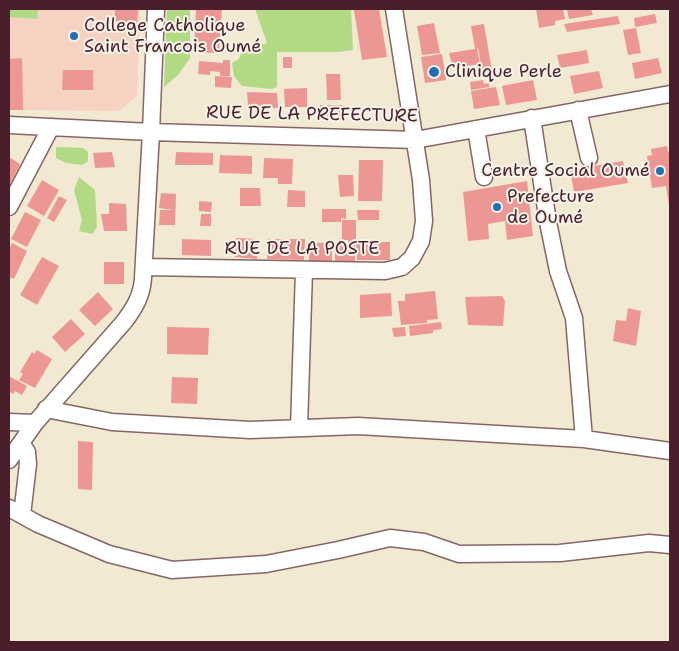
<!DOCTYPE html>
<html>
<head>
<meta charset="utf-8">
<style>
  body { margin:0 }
  #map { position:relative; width:679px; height:651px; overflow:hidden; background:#f2e9d3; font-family:"Shantell Sans",sans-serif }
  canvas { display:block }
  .frame { position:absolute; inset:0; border:10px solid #4a1f2b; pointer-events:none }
</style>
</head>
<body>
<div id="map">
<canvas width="679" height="651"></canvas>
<div class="frame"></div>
</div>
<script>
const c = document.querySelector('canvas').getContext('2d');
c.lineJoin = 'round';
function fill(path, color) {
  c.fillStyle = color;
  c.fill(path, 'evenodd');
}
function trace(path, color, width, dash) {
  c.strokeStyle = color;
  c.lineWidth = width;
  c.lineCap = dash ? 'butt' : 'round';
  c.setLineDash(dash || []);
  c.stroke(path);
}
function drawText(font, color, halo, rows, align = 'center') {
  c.font = font + ' "Shantell Sans",sans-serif';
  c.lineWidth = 4;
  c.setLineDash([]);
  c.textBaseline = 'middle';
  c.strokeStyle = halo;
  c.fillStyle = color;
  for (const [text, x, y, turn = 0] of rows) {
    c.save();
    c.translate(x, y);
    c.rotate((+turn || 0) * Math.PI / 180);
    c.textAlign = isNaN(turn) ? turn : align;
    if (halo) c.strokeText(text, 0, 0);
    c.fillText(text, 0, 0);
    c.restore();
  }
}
const built = new Path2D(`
  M9,9H140L137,96L120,110L115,111L9,110Z`);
const green = new Path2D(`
  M9,9H38L37,19L9,17Z
  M167,9H190V58L178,75L164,87Z
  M255,9H353L351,11L353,50L337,52H277V87L272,89L242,86L234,76L232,63L239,59L242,50L267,43Z
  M56,147L83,148L88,152V161L82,165L66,163L56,158Z
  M79,177L95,190L97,227L92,234L79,231L82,220L74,190Z`);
const building = new Path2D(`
  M115,9H138L137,23L115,21Z
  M196,9H222L219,53L194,52Z
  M366,9H379L387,57L362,60L354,10Z
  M536,9H563L565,19L555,21V25L539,28Z
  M567,9H591L593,15L569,19Z
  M655,14L657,23L635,27L634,18Z
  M618,16L620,24L567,32L564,24Z
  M434,23L440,53L422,55L417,26Z
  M484,24L493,77L488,78L486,69H482L478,48H477L480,64L453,68L449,53L475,49L471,26Z
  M636,28L641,53L628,55L623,30Z
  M587,50L589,63L560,68L557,55Z
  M442,54L446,80L425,83L421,57Z
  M283,57H292V68H283Z
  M22,58L23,110H9V59Z
  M658,58L662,73L635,79L632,63Z
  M223,60H230V76H220V72L210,71V75L198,74L199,61L223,63Z
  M63,70H93V90H62Z
  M599,71L603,88L574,94L570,76Z
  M326,74H340L341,100H327Z
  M215,76L232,77L231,88L215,87Z
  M483,80L484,84L489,83V87L471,90L470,82Z
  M533,80L537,100L506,105L502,86Z
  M496,87L500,105L474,109L471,91Z
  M307,88V107H285L284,89Z
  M247,92L277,93L278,108L248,107Z
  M320,105H342V116H321Z
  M667,146L668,152L670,151V205H669L666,186L652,188L647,156L652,155L651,149Z
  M112,152L115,167L95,168L93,153Z
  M176,152L213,153V165H175Z
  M220,155L252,156V174L219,173Z
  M9,157L20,164L10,185L9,184Z
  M264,158L293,159L292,184H278V178H263Z
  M359,160H383L382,201H358Z
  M623,161L628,183L574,192L570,170Z
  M338,175H353L354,196L340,197Z
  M42,180L59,190L44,216L27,206Z
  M527,181L533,236L507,240L505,221L488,224L489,239L468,241L463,192Z
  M240,188H260L261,206H240Z
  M288,190L305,191V207H287Z
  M161,193L176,194L175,225H159L160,210H173L159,208Z
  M59,196L67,200L54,222L47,218Z
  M199,201L212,202L211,212L199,211Z
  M109,203L126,204L127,231H104L101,214H109Z
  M322,209H346V219L341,218V222H322Z
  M357,210H379V220H358Z
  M25,212L41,220L27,247L11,239Z
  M201,214H211V226H200Z
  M342,220H356V242H390V260H357L356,244H348V240H342Z
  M236,238L258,239L257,259L235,257Z
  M182,239L211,240V256L182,255Z
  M268,239H305L304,260L267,259Z
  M335,242H345V245H355V261H335Z
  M12,243L27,251L14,279L9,277V249Z
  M309,243H332V261H309Z
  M42,257L59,266L37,305L20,295Z
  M104,262H124V284H104Z
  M435,291L438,319L427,320V323L401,325L398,301H405V294Z
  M98,292L113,309L95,326L79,310Z
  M391,293L392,316L360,318V295Z
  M502,296L505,301L503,326L468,325L465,297Z
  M628,308L641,311L636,346L613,341L616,320L626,321Z
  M71,319L85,334L65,352L52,337Z
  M441,322L442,329L433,330V333L410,336L409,326Z
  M167,327L209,328L208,355L167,354Z
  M405,327L406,336L394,337L392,328Z
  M37,350L52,359L35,388L19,380L23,374L20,372L32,352L34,354Z
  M9,376L27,386L22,395L15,391L13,394L9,391Z
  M172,377L198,378L197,404L171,403Z
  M78,441L93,442L92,490L78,489Z`);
const minor = new Path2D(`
  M578,110L589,158
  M532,118L548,222L558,271L574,318L584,439
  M9,125L151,132L415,140L670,94
  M476,129L484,177
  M9,207L51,127
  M144,267L385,271L402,267L412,258L421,241L424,221L421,180L394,9
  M46,409L112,422L250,430L358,426L584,439L670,451
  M9,422L35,423
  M299,428L304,270
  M21,443L27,452L28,464L22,515
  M9,460L35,423L123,323C134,309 142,296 143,278L151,132L156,9
  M9,508L38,524L109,554L172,570L266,564L338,550L390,538L424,542L459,554L560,553L649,543L670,545`);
const markers = [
  [74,36,5,"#1f6fb2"],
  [434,72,6,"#1f6fb2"],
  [660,171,5,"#1f6fb2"],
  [497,207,5,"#1f6fb2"]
];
const poiNames = [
  ["College Catholique",84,26],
  ["Saint Francois Oumé",84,47],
  ["Clinique Perle",445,72],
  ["Centre Social Oumé",650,171,"right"],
  ["Prefecture",507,197],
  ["de Oumé",507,218]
];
const streetNames = [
  ["RUE DE LA PREFECTURE",312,115,1],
  ["RUE DE LA POSTE",302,249]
];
fill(built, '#f5d2c2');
fill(green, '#b2d984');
fill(building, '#ec9794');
trace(minor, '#856666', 19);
trace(minor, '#fff', 16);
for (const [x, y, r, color] of markers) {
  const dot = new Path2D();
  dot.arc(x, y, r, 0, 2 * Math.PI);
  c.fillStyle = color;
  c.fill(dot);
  trace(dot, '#f7f3e8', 2);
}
drawText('18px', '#4a1f2b', '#f7f3e8', poiNames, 'left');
drawText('18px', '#4a1f2b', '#f7f3e8', streetNames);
</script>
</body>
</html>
